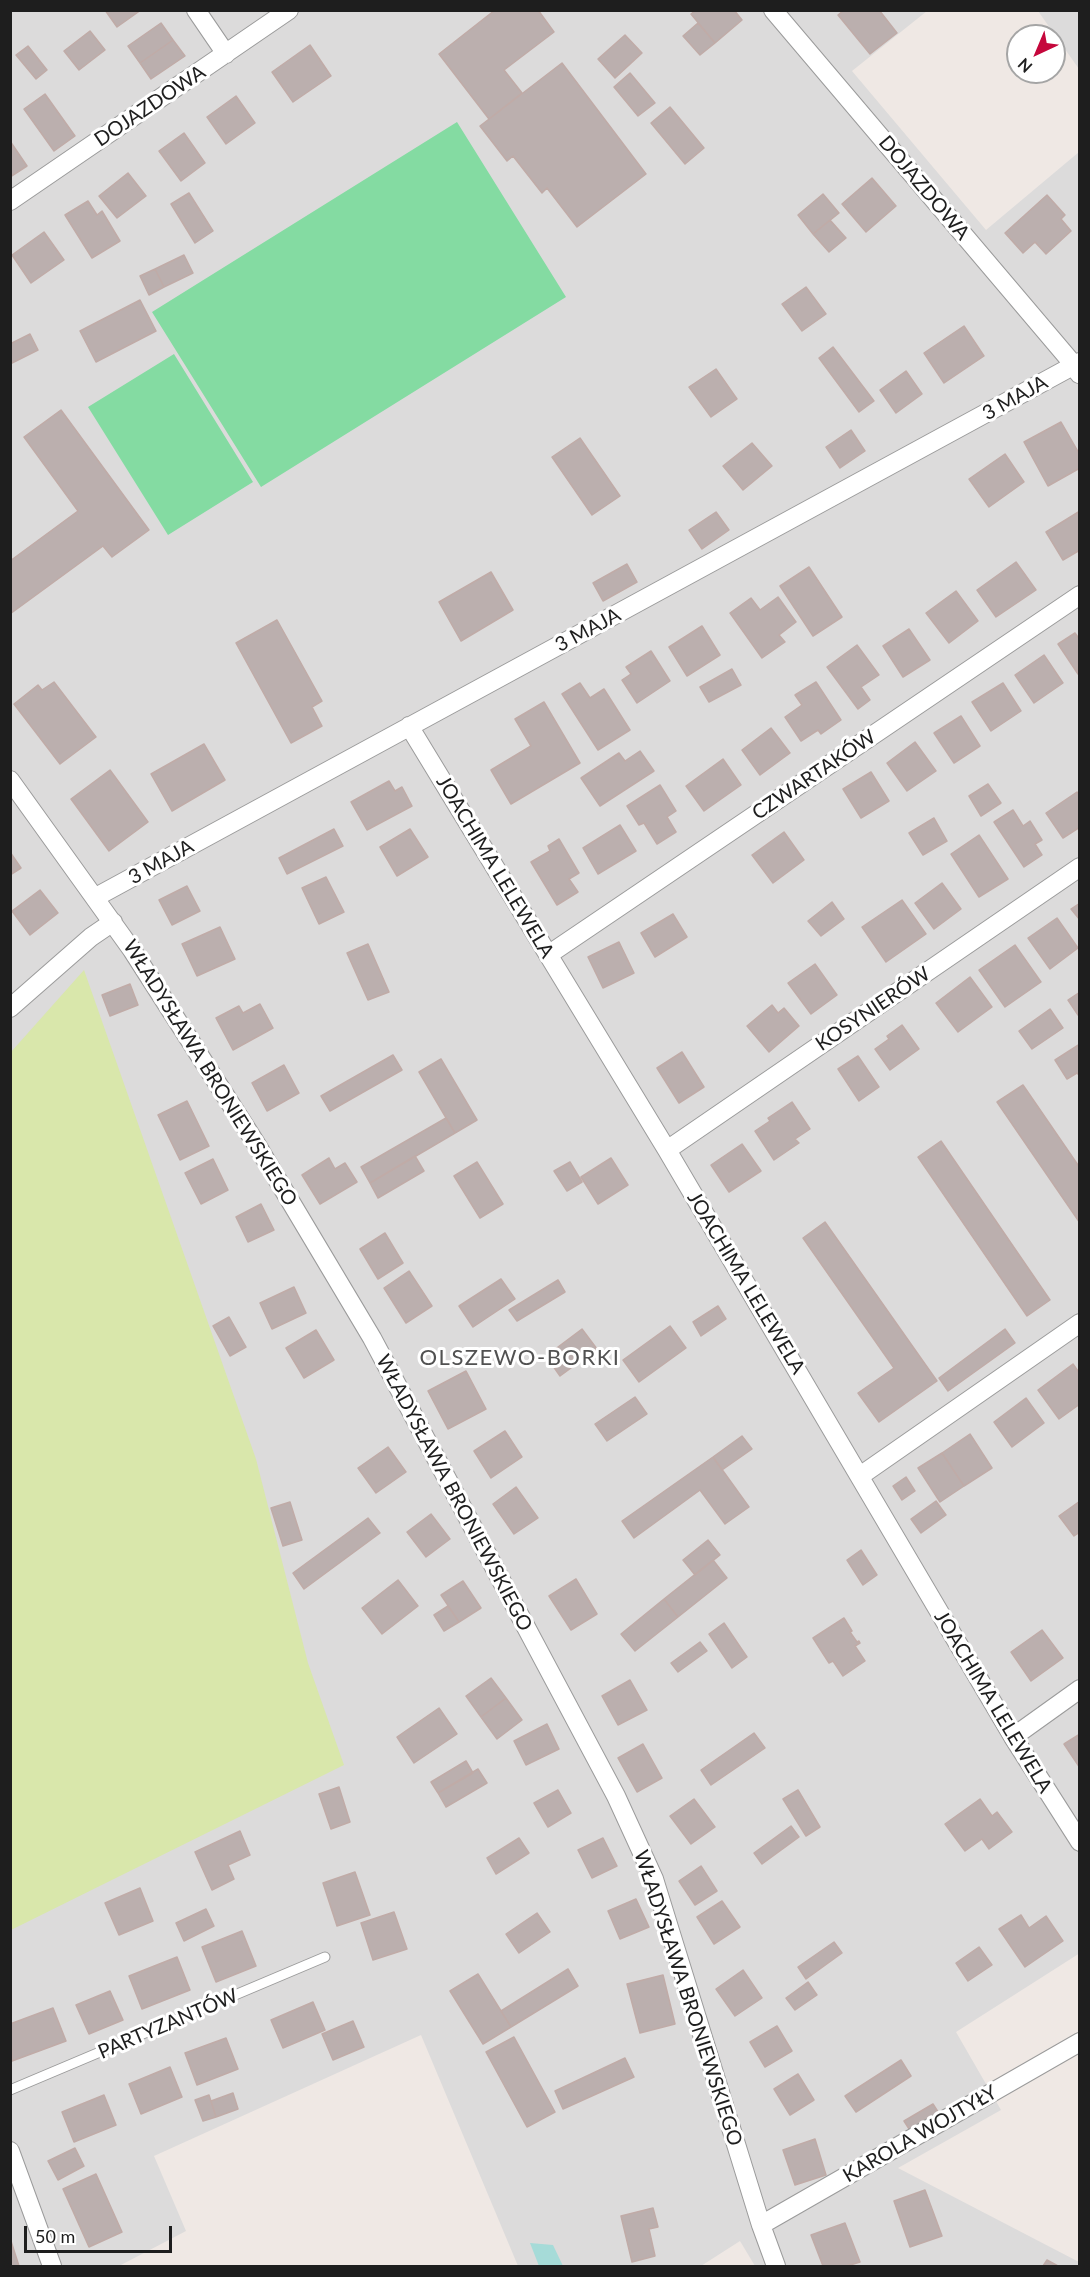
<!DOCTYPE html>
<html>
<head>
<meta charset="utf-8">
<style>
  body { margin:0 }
  #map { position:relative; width:1090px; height:2277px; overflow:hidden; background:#efe8e4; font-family:Lato,sans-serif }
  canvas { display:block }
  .frame { position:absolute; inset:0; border:12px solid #1e1e1e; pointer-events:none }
  .north { position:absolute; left:1006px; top:24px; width:60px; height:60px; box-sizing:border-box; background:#fff; border:2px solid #a5a5a5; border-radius:50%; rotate:224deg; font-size:16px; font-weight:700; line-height:24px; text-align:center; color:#1e1e1e }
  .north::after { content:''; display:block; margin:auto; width:21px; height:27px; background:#c5073c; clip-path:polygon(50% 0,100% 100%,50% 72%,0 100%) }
  .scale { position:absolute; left:24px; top:2226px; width:148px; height:27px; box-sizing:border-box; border:3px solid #1e1e1e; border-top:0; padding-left:8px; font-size:18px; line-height:21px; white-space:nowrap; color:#1e1e1e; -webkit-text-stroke:4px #fff; paint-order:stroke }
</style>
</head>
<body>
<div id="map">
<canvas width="1090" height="2277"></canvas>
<div class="frame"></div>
<div class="north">N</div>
<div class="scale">50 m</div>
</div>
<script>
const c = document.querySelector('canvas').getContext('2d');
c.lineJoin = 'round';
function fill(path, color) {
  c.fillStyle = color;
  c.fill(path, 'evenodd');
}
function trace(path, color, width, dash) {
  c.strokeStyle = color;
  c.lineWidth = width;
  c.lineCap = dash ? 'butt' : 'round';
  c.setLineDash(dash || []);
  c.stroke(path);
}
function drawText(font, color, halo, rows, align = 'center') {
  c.font = font + ' Lato,sans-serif';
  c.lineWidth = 6;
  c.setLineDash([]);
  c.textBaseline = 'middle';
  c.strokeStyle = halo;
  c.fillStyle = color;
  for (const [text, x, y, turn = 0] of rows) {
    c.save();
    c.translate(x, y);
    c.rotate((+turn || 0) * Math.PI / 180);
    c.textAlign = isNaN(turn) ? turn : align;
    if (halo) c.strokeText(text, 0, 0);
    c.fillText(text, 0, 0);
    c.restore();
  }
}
const residential = new Path2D(`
  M11,11H927L852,71L986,230L1079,152L1080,1953L956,2032L1001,2110L898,2168L1079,2262V2266H755L740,2241L701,2266H518L421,2035L154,2156L186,2231L119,2266H11Z
  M1038,11H1079V69Z`);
const grass = new Path2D(`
  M84,970L256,1459L308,1663L344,1765L11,1930V1052Z`);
const pitch = new Path2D(`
  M457,122L566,297L261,487L152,312Z
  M174,354L253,482L168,535L88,407Z`);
const water = new Path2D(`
  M530,2243L553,2245L563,2266H539Z`);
const building = new Path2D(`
  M105,10H141L117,27Z
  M495,10H538L554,32L504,70L522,93L489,119L439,54Z
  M696,10H734L742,20L715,43L691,14Z
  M844,10H879L897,33L870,54L838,15Z
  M161,23L173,40L140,63L128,46Z
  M698,23L715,43L700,55L683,36Z
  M90,31L105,50L79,70L64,51Z
  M625,35L642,53L615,78L598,59Z
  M173,40L185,56L151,79L140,63Z
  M310,45L331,76L293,102L272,72Z
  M28,46L47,70L36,79L16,55Z
  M562,63L646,174L577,227L547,188L542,193L513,156L507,161L480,126Z
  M630,73L655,103L638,116L614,87Z
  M45,94L75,136L54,151L24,109Z
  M236,96L255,123L226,144L207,117Z
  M670,107L704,148L685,164L651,123Z
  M184,133L205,163L181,181L159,151Z
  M10,141L27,166L10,177Z
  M128,173L146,196L117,218L99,196Z
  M872,178L896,206L866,232L842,204Z
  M189,193L213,231L195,243L171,204Z
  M823,194L839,213L813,234L798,215Z
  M1047,195L1065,215L1061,219L1071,231L1046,254L1035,242L1023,253L1005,233Z
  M88,201L97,215L102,211L120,241L92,258L65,215Z
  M830,220L846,238L829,252L813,234Z
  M44,232L64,260L31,283L12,255Z
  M184,255L193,273L164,287L155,269Z
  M155,269L164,287L149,295L140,276Z
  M806,287L826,314L802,331L782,304Z
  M140,300L156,331L96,362L80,331Z
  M964,326L984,356L944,383L924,353Z
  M30,334L38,350L10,364V344Z
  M833,347L874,401L859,412L819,358Z
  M716,369L737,399L711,417L689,387Z
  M906,371L922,394L896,413L880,390Z
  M61,410L149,530L112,557L103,546L10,614V561L78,511L24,437Z
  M1061,422L1080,455V468L1048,486L1024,442Z
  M851,430L865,451L840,468L826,447Z
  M580,438L620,496L592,515L552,457Z
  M752,443L772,466L743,490L723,466Z
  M1005,454L1024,482L989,507L969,479Z
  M1080,511V550L1063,560L1046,532Z
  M716,512L729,530L702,549L689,530Z
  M1016,562L1036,590L996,617L977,590Z
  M627,564L637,582L603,601L593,583Z
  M809,567L842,617L813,636L780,586Z
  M491,572L513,610L461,641L439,602Z
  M956,591L978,621L949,643L926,613Z
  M778,597L796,622L779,635L785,642L762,658L730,613L751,598L760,610Z
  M277,620L322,701L312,707L322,726L291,743L236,643Z
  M702,626L720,655L687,676L669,647Z
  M909,629L930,660L903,677L883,646Z
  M1075,633L1080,640L1078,674L1058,644Z
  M857,645L879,675L861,687L870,700L858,709L827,667Z
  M651,651L670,681L637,703L622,680L631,674L626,667Z
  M1044,655L1063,683L1034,703L1015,675Z
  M732,669L741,685L709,702L700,687Z
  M54,682L96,737L60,764L14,704L38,685L42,690Z
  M816,682L841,720L821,734L818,730L801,741L785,717L802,705L795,695Z
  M580,683L590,698L604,689L630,730L598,750L562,694Z
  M1003,683L1021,711L991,731L972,702Z
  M544,702L580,763L511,804L491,770L531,746L515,719Z
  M961,716L980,746L954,763L934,733Z
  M771,728L790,753L760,775L742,750Z
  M915,742L936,771L907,791L887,763Z
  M204,744L225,780L172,811L151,774Z
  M640,751L654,771L600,806L581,778L619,753L625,761Z
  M723,759L741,785L704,811L686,786Z
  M110,770L148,822L109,851L71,799Z
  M871,772L889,801L861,818L843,789Z
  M389,781L395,791L402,787L412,806L367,830L351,802Z
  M988,784L1001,803L981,816L969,796Z
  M660,785L676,811L667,817L676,832L657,844L644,823L639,825L627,806Z
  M1077,792L1080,796V827L1063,838L1046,813Z
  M1013,810L1023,826L1030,821L1042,840L1035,844L1042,855L1024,867L994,822Z
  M934,818L947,841L923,855L909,833Z
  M620,825L636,851L598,874L583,848Z
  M334,829L343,846L287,874L279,858Z
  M410,829L428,857L397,876L380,847Z
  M784,832L804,860L773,883L752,855Z
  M979,835L1008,879L979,897L951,854Z
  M559,839L579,873L569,879L578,892L557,905L531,862L550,851L548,846Z
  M10,852L21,868L10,875Z
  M326,877L344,912L319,924L302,888Z
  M942,883L961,909L934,929L915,903Z
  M187,886L200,911L172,925L159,900Z
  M40,890L58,913L30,935L12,911Z
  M902,900L926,934L886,962L862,927Z
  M832,902L844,919L821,936L808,921Z
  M1080,903V920L1071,909Z
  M673,914L687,937L655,957L641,933Z
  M1057,918L1078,948L1050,969L1028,938Z
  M220,927L235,959L197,976L182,944Z
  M619,942L634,973L603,988L588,957Z
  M368,944L389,992L368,1000L347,953Z
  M1015,945L1041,982L1005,1007L979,970Z
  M815,964L837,995L811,1014L788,983Z
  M970,977L992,1007L958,1032L936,1003Z
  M130,984L138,1005L110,1016L102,995Z
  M1080,992V1014L1078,1015L1068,1000Z
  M260,1004L273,1028L233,1050L216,1018L239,1006L243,1013Z
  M772,1005L778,1013L784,1008L799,1026L769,1052L747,1026Z
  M1050,1009L1063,1028L1032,1049L1019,1031Z
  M902,1025L919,1049L890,1070L875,1049L889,1039L887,1036Z
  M1080,1044V1076L1077,1073L1067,1079L1055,1060Z
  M682,1052L704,1087L679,1103L657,1068Z
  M393,1055L402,1070L330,1111L321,1096Z
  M858,1056L879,1087L859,1101L838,1069Z
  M441,1059L477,1120L455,1133L419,1072Z
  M284,1065L299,1093L267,1111L252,1083Z
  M1023,1085L1080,1168V1223L997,1102Z
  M187,1101L209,1146L180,1160L158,1115Z
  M792,1102L810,1129L795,1139L799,1143L774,1160L755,1131L770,1121L768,1118Z
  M446,1118L455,1133L370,1183L361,1167Z
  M941,1141L1050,1300L1027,1316L918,1157Z
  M742,1144L761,1171L729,1192L711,1165Z
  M415,1156L424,1171L378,1198L370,1183Z
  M329,1158L335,1169L345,1163L357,1182L320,1204L302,1175Z
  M611,1158L628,1185L598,1204L581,1177Z
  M213,1159L228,1190L201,1204L185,1173Z
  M477,1162L503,1204L480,1218L454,1176Z
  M570,1162L582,1182L567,1191L554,1171Z
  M261,1204L274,1230L248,1242L236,1217Z
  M825,1222L937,1381L879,1422L858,1393L894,1368L803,1238Z
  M385,1233L403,1263L378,1279L360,1249Z
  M409,1271L432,1306L406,1323L384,1288Z
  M501,1279L515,1299L473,1327L459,1306Z
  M558,1280L565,1292L517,1321L509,1310Z
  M294,1287L306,1313L272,1329L260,1303Z
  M718,1306L726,1319L701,1336L693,1322Z
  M229,1317L246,1347L230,1356L213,1326Z
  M670,1326L686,1348L639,1382L623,1360Z
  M582,1329L597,1349L560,1376L546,1356Z
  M1005,1329L1015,1343L948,1391L939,1378Z
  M316,1330L334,1360L304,1378L286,1348Z
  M1073,1364L1080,1374V1404L1059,1419L1038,1390Z
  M466,1371L486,1409L448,1429L428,1391Z
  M635,1397L647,1414L607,1441L595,1424Z
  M1026,1398L1044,1423L1012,1447L994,1422Z
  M505,1431L522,1457L491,1478L474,1451Z
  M970,1434L992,1468L964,1486L942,1453Z
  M742,1436L752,1449L722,1470L713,1457Z
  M388,1447L406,1472L376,1493L358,1468Z
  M942,1453L964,1486L940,1502L918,1468Z
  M713,1457L749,1507L725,1524L700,1490L634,1538L622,1521Z
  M906,1477L915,1491L902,1500L893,1486Z
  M516,1487L538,1518L514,1534L493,1504Z
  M936,1501L946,1515L921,1533L911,1519Z
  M1080,1501V1532L1074,1536L1059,1516Z
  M290,1502L302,1540L283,1546L271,1508Z
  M431,1514L450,1539L426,1557L407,1532Z
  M368,1518L380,1533L304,1589L293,1573Z
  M708,1540L720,1555L695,1575L683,1560Z
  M861,1550L877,1575L863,1585L847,1560Z
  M713,1560L727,1578L678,1617L664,1599Z
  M576,1579L597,1614L571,1630L549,1596Z
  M398,1580L418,1606L382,1634L362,1608Z
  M463,1581L481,1608L459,1622L441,1595Z
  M664,1599L678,1617L635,1651L621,1634Z
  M448,1606L459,1622L444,1631L434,1615Z
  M844,1618L852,1631L850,1632L857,1642L859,1641L860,1643L855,1646L865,1661L843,1676L833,1661L829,1663L813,1638Z
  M724,1623L747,1657L732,1668L709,1634Z
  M1042,1630L1063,1658L1031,1681L1011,1652Z
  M700,1642L707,1651L678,1672L671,1663Z
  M491,1678L506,1698L481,1717L466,1696Z
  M630,1680L647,1710L618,1725L602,1696Z
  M506,1698L522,1720L497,1739L481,1717Z
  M439,1708L457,1734L414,1763L397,1737Z
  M547,1724L559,1749L526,1765L514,1741Z
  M754,1733L765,1748L711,1785L701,1770Z
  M1080,1734V1768L1064,1744Z
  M643,1744L662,1778L637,1792L618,1758Z
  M466,1761L473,1773L438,1793L431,1782Z
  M478,1769L487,1783L446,1807L438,1793Z
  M339,1787L350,1822L331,1829L319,1794Z
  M558,1790L571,1813L548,1827L534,1803Z
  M798,1790L820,1827L806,1836L783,1799Z
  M694,1799L715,1827L691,1844L670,1816Z
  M980,1799L992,1816L997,1812L1012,1832L989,1849L982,1839L965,1851L945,1824Z
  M791,1826L799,1837L762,1864L754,1853Z
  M240,1831L250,1855L228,1865L234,1879L212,1890L195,1852Z
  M519,1838L529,1853L496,1874L487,1858Z
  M603,1838L617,1866L592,1878L578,1850Z
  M701,1866L717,1891L695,1905L679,1881Z
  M355,1872L370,1915L337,1926L323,1883Z
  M140,1888L153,1921L119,1935L105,1903Z
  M636,1899L649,1927L620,1939L608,1911Z
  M722,1901L740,1927L714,1944L697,1917Z
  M206,1909L214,1926L184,1941L176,1923Z
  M394,1912L407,1949L373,1960L361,1923Z
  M537,1913L550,1932L519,1953L506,1934Z
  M1021,1915L1029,1928L1046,1916L1063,1941L1025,1967L999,1929Z
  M242,1931L256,1966L216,1982L202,1947Z
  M834,1942L842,1953L806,1979L798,1967Z
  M979,1947L992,1965L968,1981L956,1963Z
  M177,1957L190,1990L142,2009L129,1976Z
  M568,1969L578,1986L511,2027L501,2011Z
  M743,1970L762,1998L735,2016L716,1989Z
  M478,1974L511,2027L483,2044L450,1991Z
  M663,1975L675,2024L640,2033L627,1984Z
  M808,1982L817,1995L795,2010L786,1998Z
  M110,1991L123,2020L89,2034L76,2005Z
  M313,2002L325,2030L283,2048L271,2020Z
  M53,2008L66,2041L12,2061L10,2024Z
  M353,2021L364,2047L333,2060L322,2034Z
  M777,2026L792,2051L765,2067L750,2042Z
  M514,2037L555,2112L527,2127L486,2052Z
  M226,2038L238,2069L197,2085L185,2053Z
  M625,2058L634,2077L563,2109L555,2091Z
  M901,2060L911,2076L856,2112L845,2096Z
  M170,2067L182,2097L141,2114L129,2084Z
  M798,2074L814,2100L790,2115L774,2089Z
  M233,2093L238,2109L216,2117L211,2101Z
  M104,2095L116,2125L74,2142L62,2112Z
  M209,2095L216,2117L203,2121L195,2100Z
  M933,2104L940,2115L911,2132L904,2121Z
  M815,2139L826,2175L795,2185L783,2150Z
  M75,2148L84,2166L58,2180L48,2161Z
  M96,2174L122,2232L89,2247L63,2189Z
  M925,2190L942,2236L910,2247L894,2201Z
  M653,2208L658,2227L649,2229L655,2256L632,2262L621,2216Z
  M845,2223L860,2262L847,2266H823L811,2235Z
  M10,2238L19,2266H10Z
  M1047,2260L1058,2266H1043Z`);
const lane = new Path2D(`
  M10,2090L325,1957`);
const street = new Path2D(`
  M196,10L226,54
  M773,10L1074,365L1079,374
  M10,201L289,10
  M409,726L667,1150L1013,1737L1080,1842
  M10,780L132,950L255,1142L372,1338L616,1796L654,1879L761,2225L776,2266
  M96,897L1080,362
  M548,955L1080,595
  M10,1008L91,937L113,922
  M667,1150L1080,867
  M860,1476L1080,1323
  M1013,1737L1080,1689
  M10,2151L52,2266
  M761,2225L1080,2042`);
const streetNames = [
  ["DOJAZDOWA",150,106,-34],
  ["DOJAZDOWA",924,188,50],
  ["3 MAJA",1015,398,-29],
  ["3 MAJA",588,630,-28],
  ["CZWARTAKÓW",814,775,-34],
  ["3 MAJA",161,862,-29],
  ["JOACHIMA LELEWELA",495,867,59],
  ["KOSYNIERÓW",873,1009,-34],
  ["WŁADYSŁAWA BRONIEWSKIEGO",210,1073,58],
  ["JOACHIMA LELEWELA",746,1283,59],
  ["WŁADYSŁAWA BRONIEWSKIEGO",454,1493,62],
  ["JOACHIMA LELEWELA",993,1702,59],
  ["WŁADYSŁAWA BRONIEWSKIEGO",688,1998,72],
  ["PARTYZANTÓW",168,2024,-23],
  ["KAROLA WOJTYŁY",920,2134,-30]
];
const quarterNames = [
  ["OLSZEWO-BORKI",520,1358]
];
fill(residential, '#dcdbdb');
fill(grass, '#d9e7ab');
fill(pitch, '#84dba2');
fill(water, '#a6dbd8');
fill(building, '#bbafae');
trace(building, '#c0aba7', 1.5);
trace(lane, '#9b9b9b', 11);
trace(street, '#9b9b9b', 20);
trace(lane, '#fff', 9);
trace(street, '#fff', 18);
drawText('20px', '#1e1e1e', '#fff', streetNames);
c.letterSpacing = '1.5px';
drawText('22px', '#515151', '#fff', quarterNames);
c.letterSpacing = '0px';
</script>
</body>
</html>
